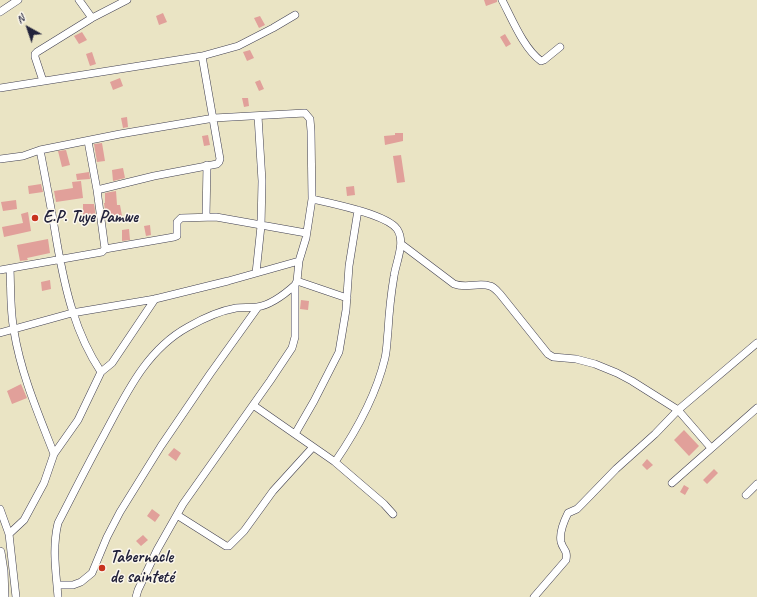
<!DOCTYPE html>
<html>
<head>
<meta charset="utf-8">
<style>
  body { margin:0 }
  #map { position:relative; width:757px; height:597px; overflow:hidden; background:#eae4c4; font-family:Caveat,sans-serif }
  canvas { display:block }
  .north { position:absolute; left:8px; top:8px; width:40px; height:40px; -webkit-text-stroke:3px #fbf7ec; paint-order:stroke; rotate:320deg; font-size:11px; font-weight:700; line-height:16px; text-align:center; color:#22223b }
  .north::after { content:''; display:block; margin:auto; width:14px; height:18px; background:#22223b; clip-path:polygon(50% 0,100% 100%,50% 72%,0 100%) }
</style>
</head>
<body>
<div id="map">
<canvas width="757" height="597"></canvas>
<div class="north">N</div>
</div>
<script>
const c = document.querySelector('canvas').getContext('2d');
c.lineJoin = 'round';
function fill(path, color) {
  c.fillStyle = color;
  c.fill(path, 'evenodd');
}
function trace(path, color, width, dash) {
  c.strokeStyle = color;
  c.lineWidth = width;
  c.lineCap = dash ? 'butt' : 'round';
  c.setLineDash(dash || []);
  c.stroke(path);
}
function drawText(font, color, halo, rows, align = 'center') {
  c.font = font + ' Caveat,sans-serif';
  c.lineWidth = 3;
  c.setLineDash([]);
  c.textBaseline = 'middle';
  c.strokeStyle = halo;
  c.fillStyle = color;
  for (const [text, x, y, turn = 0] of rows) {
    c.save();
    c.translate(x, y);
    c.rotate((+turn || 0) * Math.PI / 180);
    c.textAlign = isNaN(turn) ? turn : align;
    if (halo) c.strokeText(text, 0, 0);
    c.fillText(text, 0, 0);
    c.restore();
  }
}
const building = new Path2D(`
  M484,0H497V2L486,6Z
  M163,13L167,22L159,25L156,16Z
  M260,16L265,25L259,28L254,18Z
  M82,32L87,40L79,44L74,36Z
  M505,34L511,44L506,47L500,37Z
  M250,50L254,58L247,61L243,52Z
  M92,52L96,64L90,66L86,54Z
  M120,78L123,86L113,90L110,82Z
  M260,80L264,89L259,91L255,82Z
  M242,98H248L249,106L244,107Z
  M127,117L128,127L123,128L121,118Z
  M395,133H403V141L385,145L384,136L395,135Z
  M208,135L210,145L204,146L202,136Z
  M102,143L105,161L97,162L94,144Z
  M66,150L70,165L62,167L58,151Z
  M401,155L405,182L397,183L393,156Z
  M123,168L125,178L113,181L112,170Z
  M89,172L90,179L77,180L76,174Z
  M81,181L83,198L56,202L54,191L73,188L72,182Z
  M41,184L43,192L29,194L28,186Z
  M354,186L355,195L347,196L346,187Z
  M116,191L117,205H120L122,216L106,218L104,203H105V193Z
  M16,200L17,209L3,211L1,202Z
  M83,204H94L96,217H83Z
  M28,212L31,231L4,237L2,227L23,223L21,214Z
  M150,225L151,235L146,236L144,226Z
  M129,229L130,240L122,241V230Z
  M48,239L50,253L27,258L28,260L20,261L17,245Z
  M50,280L51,289L42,291L41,282Z
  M301,300L309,301L308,310L300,309Z
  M21,384L27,398L12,404L7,391Z
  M684,430L699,446L689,456L674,440Z
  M174,448L181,453L176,461L168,455Z
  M647,459L653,465L647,470L642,465Z
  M714,469L718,473L707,484L703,480Z
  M684,485L689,488L685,495L680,492Z
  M152,509L160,515L155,522L147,516Z
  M143,535L148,540L141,546L136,541Z`);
const minor = new Path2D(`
  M79,0L92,18
  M502,0C512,19 524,49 541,61L544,60L560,47
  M0,12L18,0
  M43,81L35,57V54L37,52L92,18L127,0
  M0,88L202,56L238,46L273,28L295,15
  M40,150C46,181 52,212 57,243C65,289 75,333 101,372
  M0,159L23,156L40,150L120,134L214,118L305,113L310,119L311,131L312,199L306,238L299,261L297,281L295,285V337L292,348L270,381L183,504L157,550L138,590L136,597
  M97,190L154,176L217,164L219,162L220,159L202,56
  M312,199C330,203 386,214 397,229C406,242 396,262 394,276C391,294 389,313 388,331C387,340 387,349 385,358C376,396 357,430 335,462
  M206,217L207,165
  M401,244L454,284C467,289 478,282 490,286C494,287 497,291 500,294L548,354L553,357L576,359L595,364L617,373L632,381L678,410L711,448
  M105,249L174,237L177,236V222L181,218L216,217L306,233
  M10,269C11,289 10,311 14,331C21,374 38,413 54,454
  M0,270L102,252L105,249L97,190L88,141
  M256,273L261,226L262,181L258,116
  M297,281L347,298
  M0,333L72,313L155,299L228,281L299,261
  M253,405L335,462L384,504L393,514
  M295,434L314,401L339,352L346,310L349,266L358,210
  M672,483L757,408
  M746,495L757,484
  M0,509L9,534L16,597
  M177,515L226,546H229L244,531L273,491L313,447
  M9,534L24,520L44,483L54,454L78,420L101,372L112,363L155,299
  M57,585H73L81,582L92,573L107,537L120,512L161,446L210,374L258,307
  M58,597C56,572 52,548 58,523C73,494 88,464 104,435C126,394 146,350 188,327C202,319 219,311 236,308C242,307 250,308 257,307C271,305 285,294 295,285
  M534,597L566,560C568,550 563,550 561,542C559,533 564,521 568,513L577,509L583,503L616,469L655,434L678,410L757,343`);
const major = new Path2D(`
  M0,552L3,571L4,597`);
const markers = [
  [35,218,4,"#c8321e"],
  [102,568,4,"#c8321e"]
];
const poiNames = [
  ["E.P. Tuye Pamwe",43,218],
  ["Tabernacle",110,558],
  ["de sainteté",110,578]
];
fill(building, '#e1a09a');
trace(minor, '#403f50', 8);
trace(major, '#403f50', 10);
trace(minor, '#fff', 7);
trace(major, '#fff', 9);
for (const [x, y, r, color] of markers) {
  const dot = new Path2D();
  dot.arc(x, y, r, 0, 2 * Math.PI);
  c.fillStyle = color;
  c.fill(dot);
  trace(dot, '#fbf7ec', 1.5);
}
drawText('bold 17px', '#22223b', '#fbf7ec', poiNames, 'left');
</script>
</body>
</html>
